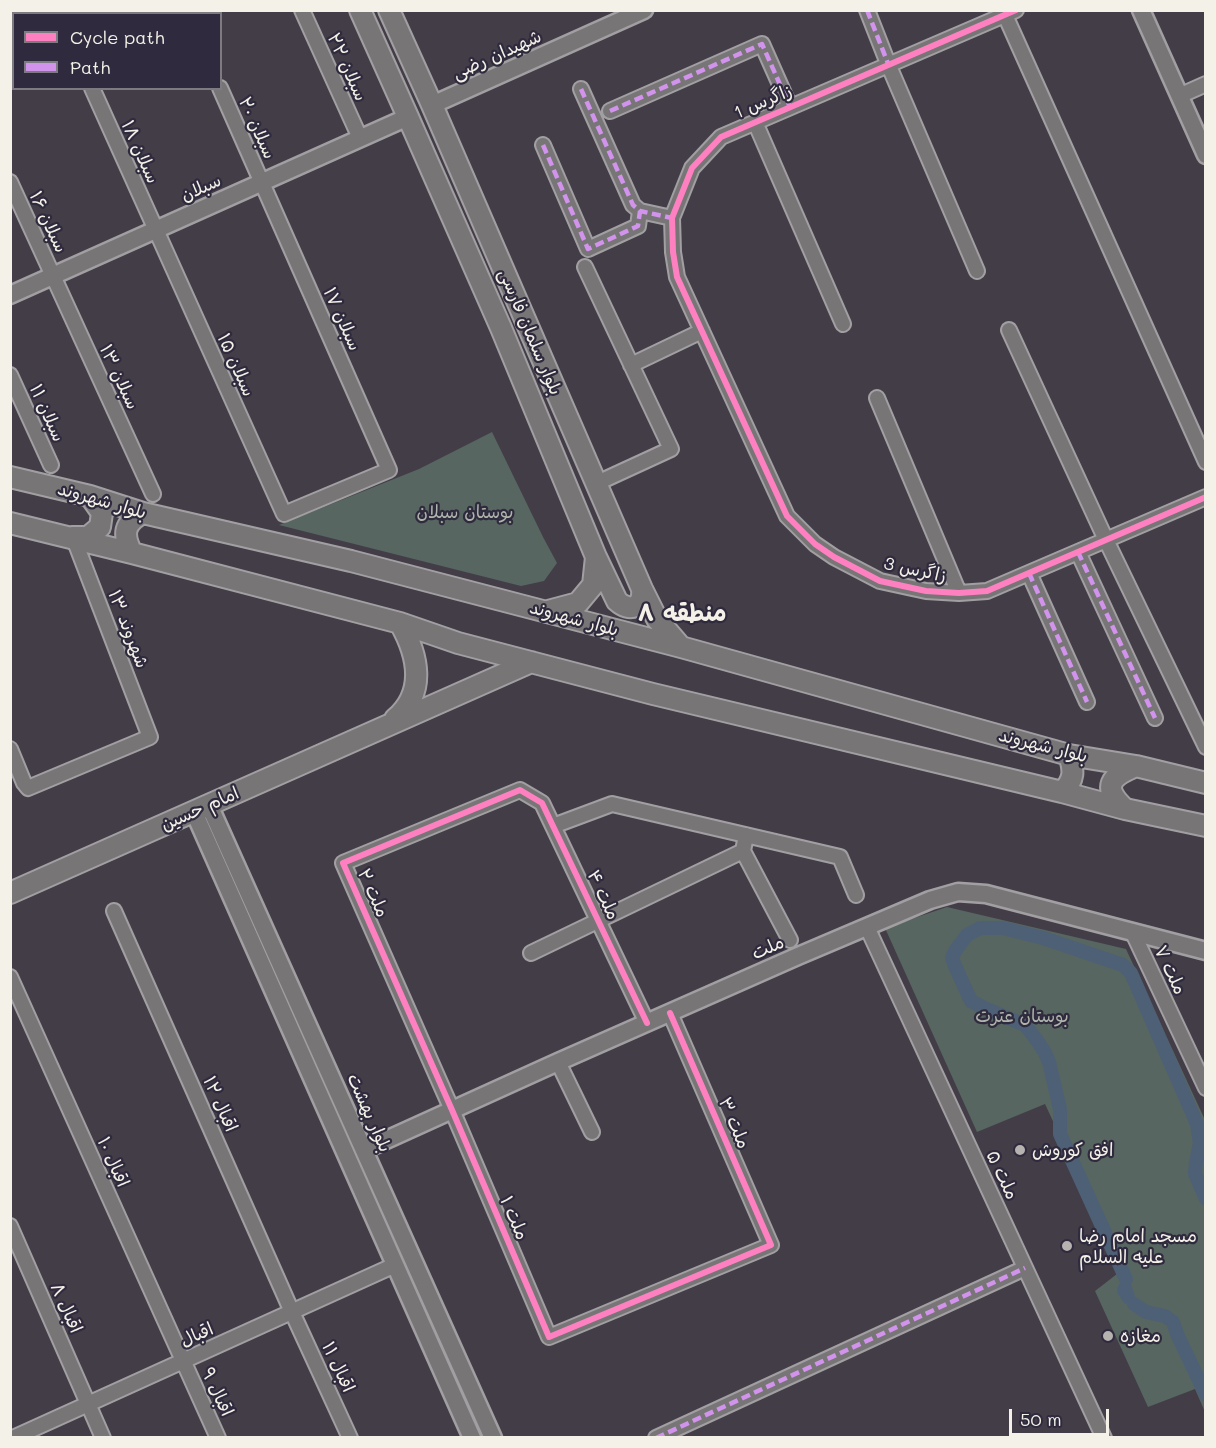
<!DOCTYPE html>
<html>
<head>
<meta charset="utf-8">
<style>
  body { margin:0 }
  #map { position:relative; width:1216px; height:1448px; overflow:hidden; background:#433d48; font-family:Mali,sans-serif }
  canvas { display:block }
  .frame { position:absolute; inset:0; border:12px solid #f4f1e8; pointer-events:none }
  .legend { position:absolute; left:12px; top:12px; width:210px; height:78px; box-sizing:border-box; background:#2f2a3d; border:2px solid #7e7a81; margin:0; padding:8px 10px; list-style:none; font-size:18px; color:#f4f1e8 }
  .legend li { display:flex; align-items:center; gap:12px; height:30px }
  .legend b { width:30px; border:2px solid #7e7a81 }
  .scale { position:absolute; left:1009px; top:1409px; width:100px; height:27px; box-sizing:border-box; border:3px solid #f4f1e8; border-top:0; padding-left:8px; font-size:18px; line-height:21px; white-space:nowrap; color:#f4f1e8; -webkit-text-stroke:4px #2f2a3d; paint-order:stroke }
</style>
</head>
<body>
<div id="map">
<canvas width="1216" height="1448"></canvas>
<div class="frame"></div>
<ul class="legend">
<li><b style="height:8px;background:#ff80c0"></b>Cycle path</li>
<li><b style="height:8px;background:#d193ec"></b>Path</li>
</ul>
<div class="scale">50 m</div>
</div>
<script>
const c = document.querySelector('canvas').getContext('2d');
c.lineJoin = 'round';
function fill(path, color) {
  c.fillStyle = color;
  c.fill(path, 'evenodd');
}
function trace(path, color, width, dash) {
  c.strokeStyle = color;
  c.lineWidth = width;
  c.lineCap = dash ? 'butt' : 'round';
  c.setLineDash(dash || []);
  c.stroke(path);
}
function drawText(font, color, halo, rows, align = 'center') {
  c.font = font + ' Mali,"Playpen Sans Arabic",sans-serif';
  c.lineWidth = 4.5;
  c.setLineDash([]);
  c.textBaseline = 'middle';
  c.strokeStyle = halo;
  c.fillStyle = color;
  for (const [text, x, y, turn = 0] of rows) {
    c.save();
    c.translate(x, y);
    c.rotate((+turn || 0) * Math.PI / 180);
    c.textAlign = isNaN(turn) ? turn : align;
    if (halo) c.strokeText(text, 0, 0);
    c.fillText(text, 0, 0);
    c.restore();
  }
}
const green = new Path2D(`
  M492,432L543,537L557,563L544,581L521,586L279,525L419,469Z
  M947,907L1126,949L1205,1120V1412L1195,1389L1148,1407L1095,1291L1122,1270L1045,1104L977,1132L885,928Z`);
const water = new Path2D(`
  M1129,1278L1137,1302L1129,1304L1124,1303L1118,1294L1117,1288L1120,1283Z`);
const canal = new Path2D(`
  M1126,1279L1060,1134V1109L1049,1062L1044,1051L1036,1039L1025,1025L984,1008L971,1001L955,966L952,958L955,951L967,935L980,928H1003L1043,938L1123,965L1131,973L1197,1124L1200,1143L1196,1162L1195,1174L1206,1199
  M1134,1304L1146,1312L1165,1316L1173,1322L1177,1334L1206,1395`);
const minor = new Path2D(`
  M58,10L59,14
  M185,10L187,14
  M302,10L360,138
  M867,10L889,66L977,271
  M1016,10L721,137L692,168L672,218L673,252L677,277L787,516L815,544L834,557L880,581L926,591L959,593L987,591L1206,497
  M1005,15L1206,462
  M92,88L284,514L389,470L220,88
  M581,89L633,205L640,211L672,218
  M1179,96L1206,84
  M610,111L762,44L790,107
  M755,122L843,324
  M543,145L588,249L638,226L640,211
  M10,182L153,494
  M585,267L671,449L595,484
  M1009,330L1106,540L1206,747
  M631,365L702,331
  M10,375L51,465
  M877,398L959,593
  M1078,552L1155,718
  M1029,573L1087,702
  M10,749L24,783L28,788L150,737L74,539
  M553,826L612,804L840,857L856,895
  M743,851L790,940
  M114,911L292,1312L350,1438
  M867,927L1104,1438
  M1133,933L1206,1088
  M531,953L743,851L746,835
  M10,977L218,1438
  M647,1023L542,803L520,790L343,863L452,1110L549,1337L771,1245L670,1013
  M558,1062L592,1132
  M10,1226L103,1438
  M13,1438L395,1265
  M656,1438L1025,1268`);
const tertiary = new Path2D(`
  M1141,10L1206,155
  M432,105L644,10
  M10,295L408,117
  M209,805L493,1438
  M194,812L472,1438
  M364,1150L558,1062L798,956L930,900L958,892L986,894L1206,951`);
const secondary = new Path2D(`
  M360,10L408,117L501,328L596,557L593,585L578,603L548,611
  M389,10L432,105L642,589L657,619L681,647
  M10,477L90,496L143,513L351,561L681,647L1069,755L1136,766L1206,783
  M10,523L132,553L400,623L458,643L653,694L1062,792L1125,809L1206,826
  M72,537H88L100,527L102,513L90,496
  M132,553C122,534 124,523 143,513
  M596,557L617,601C630,613 644,607 642,589
  M395,719C427,692 418,655 400,623
  M1062,792C1075,780 1074,770 1069,755
  M1125,809C1101,787 1110,777 1136,766
  M10,893L531,662`);
const quiet = new Path2D(`
  M867,10L889,66
  M581,89L633,205L640,211L672,218
  M610,111L762,44L790,107
  M543,145L588,249L638,226L640,211
  M1078,552L1155,718
  M1029,573L1087,702
  M656,1438L1025,1268`);
const cycleway = new Path2D(`
  M1016,10L721,137L692,168L672,218L673,252L677,277L787,516L815,544L834,557L880,581L926,591L959,593L987,591L1206,497
  M647,1023L542,803L520,790L343,863L452,1110L549,1337L771,1245L670,1013`);
const markers = [
  [1020,1150,6,"#b6b2b0"],
  [1067,1246,6,"#b6b2b0"],
  [1108,1336,6,"#b6b2b0"]
];
const streetNames = [
  ["شهیدان رضی",497,55,-24],
  ["سبلان ۲۲",347,67,66],
  ["زاگرس 1",763,102,-23],
  ["سبلان ۲۰",257,128,66],
  ["سبلان ۱۸",140,152,66],
  ["سبلان",201,188,-24],
  ["سبلان ۱۶",48,222,65],
  ["سبلان ۱۷",342,319,66],
  ["بلوار سلمان فارسی",530,332,67],
  ["سبلان ۱۵",236,365,66],
  ["سبلان ۱۳",119,377,65],
  ["سبلان ۱۱",47,413,66],
  ["بلوار شهروند",102,501,16],
  ["زاگرس 3",915,570,12],
  ["بلوار شهروند",574,619,15],
  ["شهروند ۱۳",128,629,69],
  ["بلوار شهروند",1043,746,14],
  ["امام حسین",200,809,-24],
  ["ملت ۲",373,893,66],
  ["ملت ۴",603,895,65],
  ["ملت",768,948,-24],
  ["ملت ۷",1170,970,65],
  ["اقبال ۱۲",220,1104,66],
  ["بلوار بهشت",369,1113,66],
  ["ملت ۳",734,1123,67],
  ["اقبال ۱۰",113,1162,66],
  ["ملت ۵",1002,1175,65],
  ["ملت ۱",514,1218,67],
  ["اقبال ۸",66,1308,66],
  ["اقبال",197,1335,-24],
  ["اقبال ۱۱",338,1367,65],
  ["اقبال ۹",217,1392,65]
];
const parkNames = [
  ["بوستان سبلان",465,512],
  ["بوستان عترت",1022,1016]
];
const poiNames = [
  ["افق کوروش",1032,1150],
  ["مسجد امام رضا",1079,1236],
  ["علیه السلام",1079,1257],
  ["مغازه",1120,1336]
];
const districtNames = [
  ["منطقه ۸",682,614]
];
fill(green, '#576660');
fill(water, '#4e6076');
trace(canal, '#4e6076', 14);
trace(minor, '#a29fa2', 18);
trace(tertiary, '#a29fa2', 21);
trace(secondary, '#a29fa2', 24);
trace(minor, '#787577', 14);
trace(tertiary, '#787577', 16);
trace(secondary, '#787577', 20);
trace(quiet, '#d193ec', 4.5, [9, 4.5]);
trace(cycleway, '#ff80c0', 6);
for (const [x, y, r, color] of markers) {
  const dot = new Path2D();
  dot.arc(x, y, r, 0, 2 * Math.PI);
  c.fillStyle = color;
  c.fill(dot);
  trace(dot, '#2f2a3d', 2);
}
drawText('18px', '#f4f1e8', '#2f2a3d', streetNames);
drawText('18px', '#afb5ad', '#2f2a3d', parkNames);
drawText('18px', '#f4f1e8', '#2f2a3d', poiNames, 'left');
drawText('bold 24px', '#f4f1e8', '#2f2a3d', districtNames);
</script>
</body>
</html>
